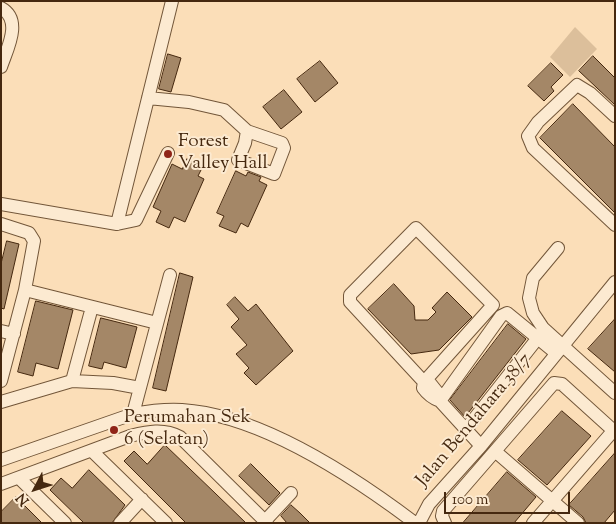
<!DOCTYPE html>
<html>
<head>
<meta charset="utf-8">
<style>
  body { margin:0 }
  #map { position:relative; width:616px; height:524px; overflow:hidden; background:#fbdeb8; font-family:"Sorts Mill Goudy",serif }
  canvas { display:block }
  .frame { position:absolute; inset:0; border:2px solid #45280f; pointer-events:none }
  .north { position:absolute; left:10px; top:464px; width:50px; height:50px; -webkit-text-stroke:4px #fcead1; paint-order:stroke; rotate:230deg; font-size:14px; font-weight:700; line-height:20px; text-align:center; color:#45280f }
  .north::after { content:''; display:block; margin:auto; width:18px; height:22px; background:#45280f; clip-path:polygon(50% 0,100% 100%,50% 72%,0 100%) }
  .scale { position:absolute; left:444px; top:492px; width:126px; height:22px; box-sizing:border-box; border:2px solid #45280f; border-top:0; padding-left:6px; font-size:15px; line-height:18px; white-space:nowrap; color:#45280f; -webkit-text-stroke:4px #fcead1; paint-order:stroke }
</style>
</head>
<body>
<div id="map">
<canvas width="616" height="524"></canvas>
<div class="frame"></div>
<div class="north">N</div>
<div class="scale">100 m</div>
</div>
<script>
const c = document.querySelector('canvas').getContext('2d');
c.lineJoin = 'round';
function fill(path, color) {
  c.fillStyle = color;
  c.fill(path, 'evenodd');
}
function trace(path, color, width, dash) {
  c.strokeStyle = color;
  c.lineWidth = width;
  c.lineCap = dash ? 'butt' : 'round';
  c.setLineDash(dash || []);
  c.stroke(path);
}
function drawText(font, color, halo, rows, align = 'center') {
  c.font = font + ' "Sorts Mill Goudy",serif';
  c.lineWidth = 4;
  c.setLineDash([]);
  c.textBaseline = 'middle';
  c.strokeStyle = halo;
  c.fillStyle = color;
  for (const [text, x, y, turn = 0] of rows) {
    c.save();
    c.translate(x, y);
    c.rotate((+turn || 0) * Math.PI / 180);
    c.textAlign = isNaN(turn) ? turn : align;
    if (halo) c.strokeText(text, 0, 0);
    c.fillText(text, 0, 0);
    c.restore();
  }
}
const green = new Path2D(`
  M575,27L597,49L570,77L550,57Z`);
const building = new Path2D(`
  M168,54L181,58L171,92L159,89Z
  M593,56L615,78V105L579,71Z
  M320,61L338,83L315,102L297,79Z
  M551,63L563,75L551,87L554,91L544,101L528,86Z
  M284,90L302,112L281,129L263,107Z
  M573,104L615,147V213L540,138Z
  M187,159L203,166L198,176L204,179L185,222L174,217L169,228L156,222L161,211L153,207L172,164L182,169Z
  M236,171L246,176L248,172L261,177L259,181L267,185L248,227L241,223L236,233L219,226L224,216L217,213Z
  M7,241L19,244L4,309L1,308V264Z
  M180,273L193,277L166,391L153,388Z
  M394,284L414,306L415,320H428L436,312L432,308L447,292L472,317L439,350L411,354L368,309Z
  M235,297L248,311L256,304L293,351L256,385L244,373L249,368L236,354L247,345L231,327L239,319L227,305Z
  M36,301L73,310L58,369L36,363L33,376L18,372Z
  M101,318L137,327L126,368L104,362L102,369L89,366Z
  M615,319V372L588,349Z
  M508,324L526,339L465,417L450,400Z
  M562,411L591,436L547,485L518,460Z
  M165,445L216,494L246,523H186L124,461L134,451L147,464Z
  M615,453V510L604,523H586L583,517L569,505Z
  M251,464L280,493L269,505L239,476Z
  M89,470L125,505L112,523H84L50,490L61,478L72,488Z
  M507,472L536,497L514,523H463Z
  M16,497L42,523H1V512Z
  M291,505L300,513L310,523H287L281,516Z`);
const minor = new Path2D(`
  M1,8C23,20 7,49 1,67
  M148,98L189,102L224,110L247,131L282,143L284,148L274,174L238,160L245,143L247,131
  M615,116L590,93L577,85L538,122L528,136L533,148L615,225
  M1,204L117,224L136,220L168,153
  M1,224L29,233L34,241L25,290L1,381
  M117,224L172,1
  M416,228L493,305L424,382L350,302V295Z
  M558,248L533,278L529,298L533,313L543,328L615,393
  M25,290L157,323
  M1,331L14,334
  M72,381L92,307
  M440,401L501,316L507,313L556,353
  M440,401C432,398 428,395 423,388L424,382L430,383L438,393L440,401L481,446
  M1,402L72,381L113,383L140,388
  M133,414L170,275
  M466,429L537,339
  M93,452L166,523
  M496,452L578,523
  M1,460L133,414C149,411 165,409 182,410C260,415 354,477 415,523
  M19,478L65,523
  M1,484L130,436C147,432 163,428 180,437L267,523
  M120,523L142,499
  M263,523L291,493
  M419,523L429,504L481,446L615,282
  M445,523L442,516L443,511L554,383L562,384L615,432
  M533,523L613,431`);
const markers = [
  [168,154,5,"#8f2418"],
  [114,430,5,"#8f2418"]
];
const poiNames = [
  ["Forest",178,143],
  ["Valley Hall",178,165],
  ["Perumahan Sek",124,419],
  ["6 (Selatan)",124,441]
];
const streetNames = [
  ["Jalan Bendahara 38/7",475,421,-50]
];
fill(green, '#dcbf9b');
fill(building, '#a48767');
trace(building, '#45280f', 1);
trace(minor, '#725639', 14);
trace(minor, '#fcead1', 12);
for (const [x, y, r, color] of markers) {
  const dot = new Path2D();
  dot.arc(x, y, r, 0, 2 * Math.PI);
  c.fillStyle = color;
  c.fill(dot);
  trace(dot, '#fcead1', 2);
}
drawText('19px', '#45280f', '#fcead1', poiNames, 'left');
drawText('19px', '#45280f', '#fcead1', streetNames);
</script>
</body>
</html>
